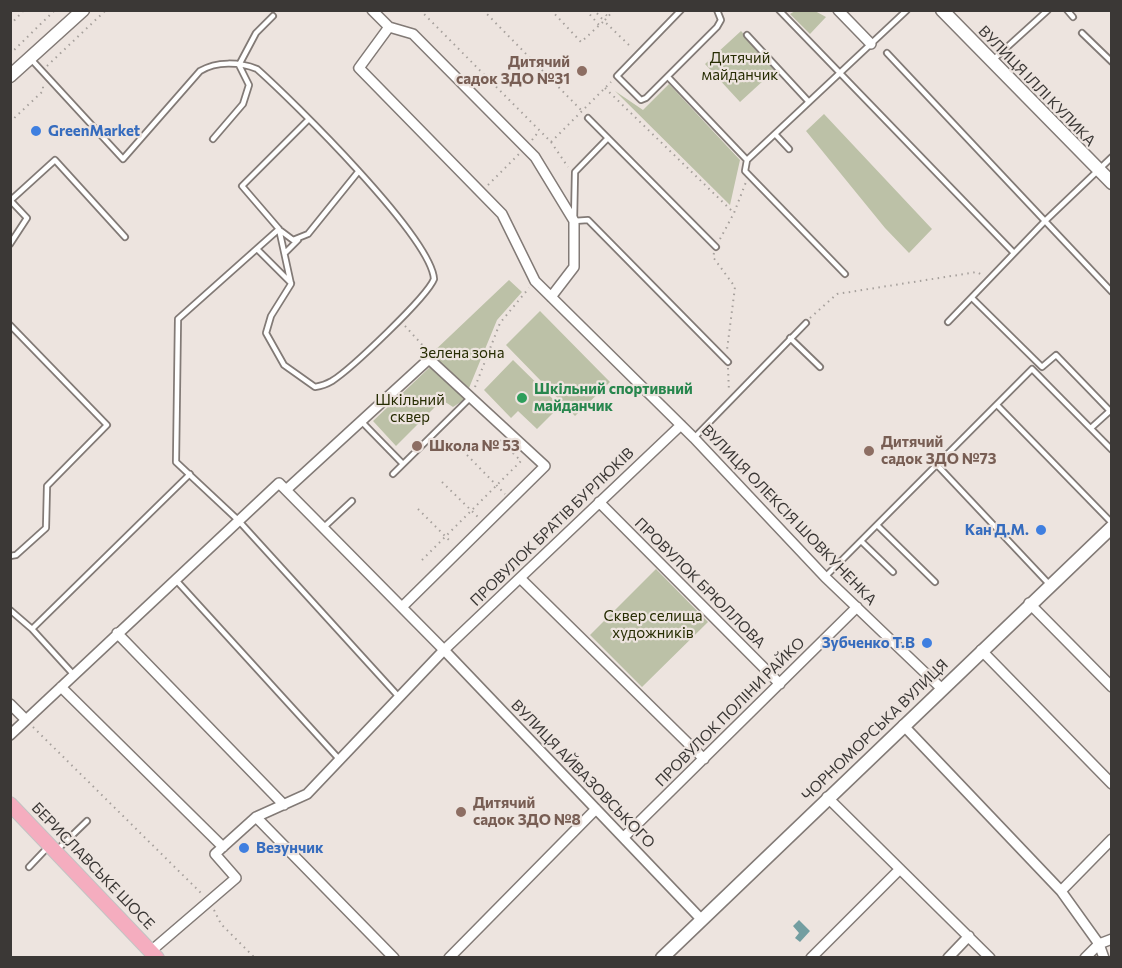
<!DOCTYPE html>
<html>
<head>
<meta charset="utf-8">
<style>
  body { margin:0 }
  #map { position:relative; width:1122px; height:968px; overflow:hidden; background:#ede4df; font-family:Commissioner,sans-serif }
  canvas { display:block }
  .frame { position:absolute; inset:0; border:12px solid #3b3836; pointer-events:none }
</style>
</head>
<body>
<div id="map">
<canvas width="1122" height="968"></canvas>
<div class="frame"></div>
</div>
<script>
const c = document.querySelector('canvas').getContext('2d');
c.lineJoin = 'round';
function fill(path, color) {
  c.fillStyle = color;
  c.fill(path, 'evenodd');
}
function trace(path, color, width, dash) {
  c.strokeStyle = color;
  c.lineWidth = width;
  c.lineCap = dash ? 'butt' : 'round';
  c.setLineDash(dash || []);
  c.stroke(path);
}
function drawText(font, color, halo, rows, align = 'center') {
  c.font = font + ' Commissioner,sans-serif';
  c.lineWidth = 4.5;
  c.setLineDash([]);
  c.textBaseline = 'middle';
  c.strokeStyle = halo;
  c.fillStyle = color;
  for (const [text, x, y, turn = 0] of rows) {
    c.save();
    c.translate(x, y);
    c.rotate((+turn || 0) * Math.PI / 180);
    c.textAlign = isNaN(turn) ? turn : align;
    if (halo) c.strokeText(text, 0, 0);
    c.fillText(text, 0, 0);
    c.restore();
  }
}
const green = new Path2D(`
  M795,11H815L826,17L810,34L790,14Z
  M741,31L776,69L740,102L705,64Z
  M669,84L740,160L730,205L615,91L643,110Z
  M824,114L932,229L909,253L885,228L806,131Z
  M509,280L522,292L497,320L469,388L431,354Z
  M540,311L610,382L575,416L506,345Z
  M513,360L560,406L537,429L518,411L511,418L484,390Z
  M430,367L467,398L453,407L442,400L396,446L373,421Z
  M656,569L708,622L642,687L590,635Z`);
const water = new Path2D(`
  M799,920L810,931L800,942L795,938L799,933L793,926Z`);
const path = new Path2D(`
  M420,10L551,142L611,82
  M483,10L582,111
  M551,10L581,42L604,21L594,10
  M586,10L599,25
  M602,10L608,17
  M614,10L604,21L632,48
  M10,25L24,10
  M10,54L55,10
  M47,66L106,10
  M605,88L734,213
  M10,122L43,91V83
  M532,140L539,131
  M551,142L568,167
  M488,185L520,153
  M720,239L734,213L746,182
  M714,253L713,257L735,287L727,350
  M810,318L837,294L977,272L982,275
  M405,326L426,349
  M728,368L729,392
  M475,387L500,323L529,288
  M467,455L505,494
  M442,482L479,518
  M418,509L452,543
  M422,560L521,461L499,439
  M33,727L202,894
  M214,910L221,924L255,958`);
const lane = new Path2D(`
  M681,10L617,76L641,100L646,98L717,27L721,20L717,10
  M779,10L1014,253
  M1067,10L1073,17
  M1082,33L1112,62
  M747,35L809,102
  M887,53L1045,221L948,322
  M30,58L123,159L200,71C217,61 239,62 257,69C293,101 431,237 434,279C427,297 351,369 332,381C327,384 321,386 315,387L284,365L266,333L271,316L291,284L279,229
  M994,59L1048,10
  M668,77L747,160
  M588,118L716,247
  M308,120L242,186L279,229L178,319L176,462L238,520L399,697
  M775,134L789,149
  M608,138L575,172L574,221L588,220L728,362
  M213,139L243,104L249,85L239,65L256,33L273,16
  M1112,157L1045,221L1112,292
  M10,200L27,218L10,244
  M11,200L55,160L125,237
  M281,231L293,240L308,234L358,172
  M257,249L291,283
  M285,253L298,240
  M845,274L745,171L747,160L907,10
  M972,298L1042,367L1056,355L1110,411
  M10,325L107,425L47,486L46,528L16,555L10,556
  M790,338L820,367
  M997,405L1112,523
  M361,421L403,464
  M1091,428L1112,409
  M694,438L806,323
  M938,466L1049,584
  M393,474L470,398
  M877,525L935,582
  M323,528L352,501
  M861,541L893,572
  M825,577L1032,369L1112,450
  M175,579L339,759
  M10,610L32,629L73,674
  M32,629L190,474
  M58,849L87,821
  M29,867L48,847`);
const street = new Path2D(`
  M372,10L389,27L359,68L502,214L535,281L694,438L825,577L941,688
  M838,10L871,44
  M389,27L413,34L535,157L574,221V267L551,297
  M286,490L429,359L545,466L402,607
  M599,502L780,684
  M521,579L704,759
  M1029,603L1112,687
  M117,633L284,805
  M981,650L1112,784
  M61,687L223,847
  M10,704L26,720
  M903,725L1061,891L1099,944L1104,958
  M10,735L279,483L444,650L681,425
  M827,797L990,958
  M256,817L394,958
  M624,837L857,607
  M1061,891L1112,839
  M151,951L236,878L215,854L256,817L307,794L444,650L701,919
  M449,958L596,809
  M811,958L900,869
  M948,958L969,936
  M1085,958L1099,944L1112,939`);
const secondary = new Path2D(`
  M942,10L1112,183
  M10,76L83,10
  M662,958L1112,527`);
const primary = new Path2D(`
  M10,804L157,958`);
const markers = [
  [582,71,6,"#8d6e63"],
  [36,131,6,"#3f7fe0"],
  [522,398,6,"#2e9e5b"],
  [417,446,6,"#8d6e63"],
  [869,451,6,"#8d6e63"],
  [1041,530,6,"#3f7fe0"],
  [927,643,6,"#3f7fe0"],
  [461,812,6,"#8d6e63"],
  [244,848,6,"#3f7fe0"]
];
const parkNames = [
  ["Дитячий",740,58],
  ["майданчик",740,75],
  ["Зелена зона",462,353],
  ["Шкільний",410,400],
  ["сквер",410,417],
  ["Сквер селища",653,616],
  ["художників",653,633]
];
const educationNames = [
  ["Дитячий",570,62,"right"],
  ["садок ЗДО №31",570,79,"right"],
  ["Дитячий",881,442],
  ["садок ЗДО №73",881,459],
  ["Школа № 53",429,446],
  ["Дитячий",473,803],
  ["садок ЗДО №8",473,820]
];
const streetNames = [
  ["ВУЛИЦЯ ІЛЛІ КУЛИКА",1037,86,46],
  ["ВУЛИЦЯ ОЛЕКСІЯ ШОВКУНЕНКА",789,515,46],
  ["ПРОВУЛОК БРАТІВ БУРЛЮКІВ",552,527,-44],
  ["ПРОВУЛОК БРЮЛЛОВА",700,583,45],
  ["ПРОВУЛОК ПОЛІНИ РАЙКО",730,712,-45],
  ["ЧОРНОМОРСЬКА ВУЛИЦЯ",875,730,-44],
  ["ВУЛИЦЯ АЙВАЗОВСЬКОГО",583,774,46],
  ["БЕРИСЛАВСЬКЕ ШОСЕ",93,866,46]
];
const shopNames = [
  ["GreenMarket",48,131],
  ["Кан Д.М.",1029,530,"right"],
  ["Зубченко Т.В",915,643,"right"],
  ["Везунчик",256,848]
];
const leisureNames = [
  ["Шкільний спортивний",534,389],
  ["майданчик",534,406]
];
fill(green, '#bcc1a7');
fill(water, '#739ea1');
trace(lane, '#827a76', 8);
trace(street, '#827a76', 12);
trace(secondary, '#827a76', 15);
trace(primary, '#c4c3c3', 16);
trace(path, '#a6a09c', 2, [1.5, 4.5]);
trace(lane, '#fff', 4.5);
trace(street, '#fff', 9);
trace(secondary, '#fff', 12);
trace(primary, '#f5adbf', 14);
for (const [x, y, r, color] of markers) {
  const dot = new Path2D();
  dot.arc(x, y, r, 0, 2 * Math.PI);
  c.fillStyle = color;
  c.fill(dot);
  trace(dot, '#ede4df', 2);
}
drawText('15px', '#272d03', '#ede4df', parkNames);
drawText('bold 15px', '#785e54', '#ede4df', educationNames, 'left');
drawText('15px', '#3b3836', '#ede4df', streetNames);
drawText('bold 15px', '#366cbe', '#ede4df', shopNames, 'left');
drawText('bold 15px', '#27864d', '#ede4df', leisureNames, 'left');
</script>
</body>
</html>
